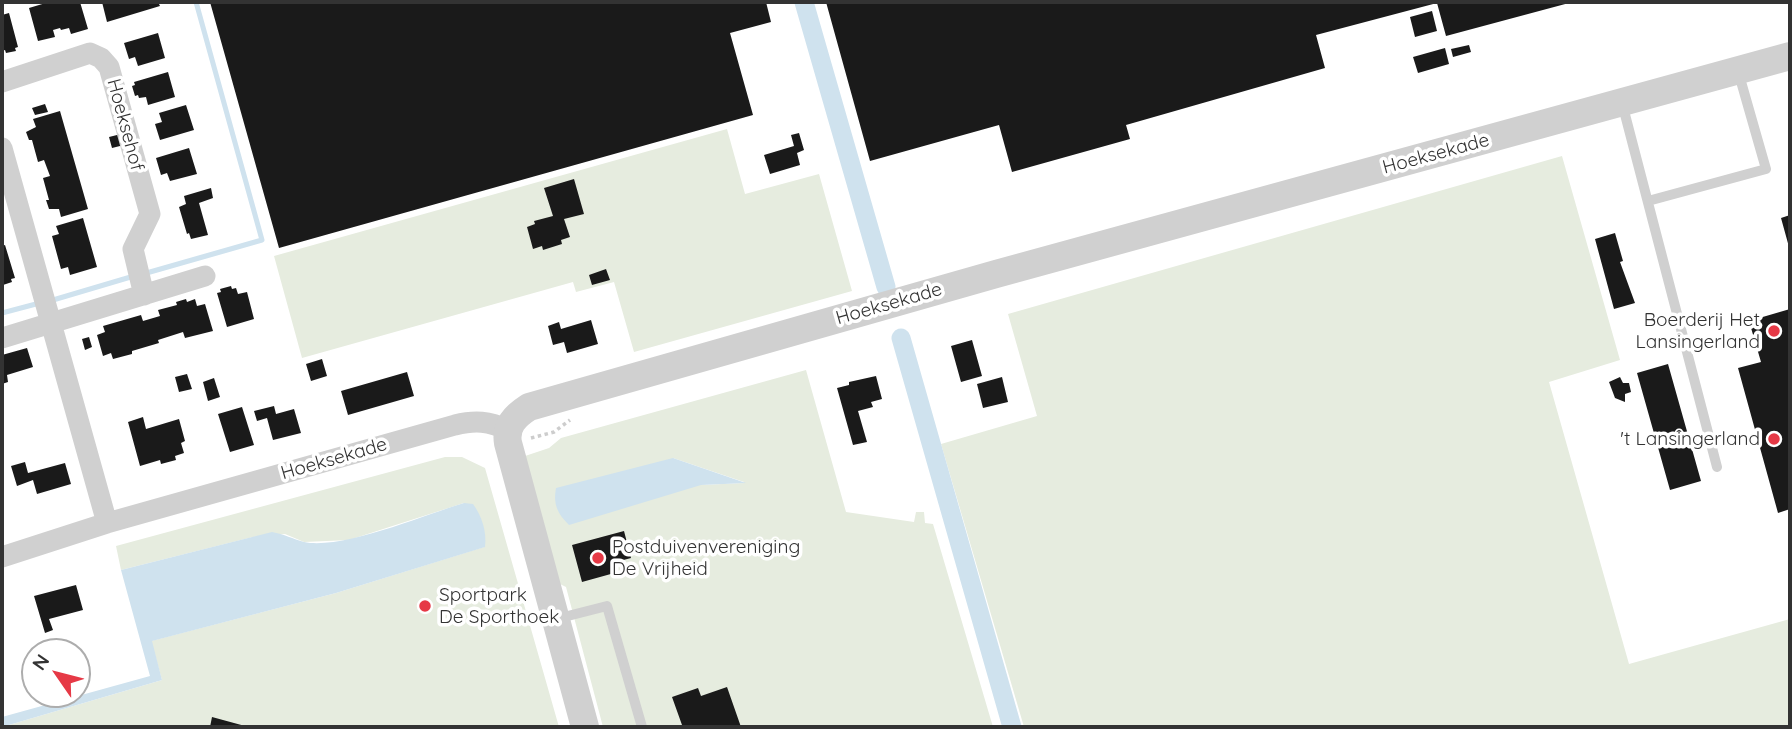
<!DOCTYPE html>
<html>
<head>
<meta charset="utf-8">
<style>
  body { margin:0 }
  #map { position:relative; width:1792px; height:729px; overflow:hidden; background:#fff; font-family:Quicksand,sans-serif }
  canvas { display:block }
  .frame { position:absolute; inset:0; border:4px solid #333; pointer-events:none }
  .north { position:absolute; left:21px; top:638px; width:70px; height:70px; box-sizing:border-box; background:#fff; border:2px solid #adadad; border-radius:50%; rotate:305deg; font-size:19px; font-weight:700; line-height:28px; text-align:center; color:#333 }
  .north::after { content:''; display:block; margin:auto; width:24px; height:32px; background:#e63946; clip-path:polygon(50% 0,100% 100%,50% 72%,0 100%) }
</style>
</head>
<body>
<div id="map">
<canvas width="1792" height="729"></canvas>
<div class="frame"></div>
<div class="north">N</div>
</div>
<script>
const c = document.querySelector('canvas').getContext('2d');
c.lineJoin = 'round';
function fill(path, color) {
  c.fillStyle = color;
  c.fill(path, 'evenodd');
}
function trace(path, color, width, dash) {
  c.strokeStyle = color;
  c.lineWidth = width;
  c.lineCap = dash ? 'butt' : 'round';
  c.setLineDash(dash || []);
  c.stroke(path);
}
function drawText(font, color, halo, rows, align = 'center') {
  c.font = font + ' Quicksand,sans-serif';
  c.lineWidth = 7;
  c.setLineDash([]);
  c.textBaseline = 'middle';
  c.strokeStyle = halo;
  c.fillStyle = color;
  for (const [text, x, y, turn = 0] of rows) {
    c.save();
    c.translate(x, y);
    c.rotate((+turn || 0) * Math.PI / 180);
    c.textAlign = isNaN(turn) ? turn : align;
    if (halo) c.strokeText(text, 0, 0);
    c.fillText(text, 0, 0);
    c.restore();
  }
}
const green = new Path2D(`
  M727,129L745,194L819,174L852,291L634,352L614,282L576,292L573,282L302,358L274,256Z
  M1562,156L1620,360L1549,382L1629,664L1790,619V727H1024L941,444L1037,416L1008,314Z
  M806,370L846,512L914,522L916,512H924L925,523L933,524L993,727H603L566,587L556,582L519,458L549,448L561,438ZM673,458L744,482V483L701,485Z
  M445,457H462L485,468L559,727H2L162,680L151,641L336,593L484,547L464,503L349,540L304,542L285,534L253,537L121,570L116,546Z`);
const water = new Path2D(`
  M673,458L746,483L701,485L569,525C557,513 553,504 556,488Z
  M464,503L473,504C482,516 487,532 485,547L336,593L152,641L162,680L2,727V717L150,676L121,570L272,532C284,534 293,539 304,542C342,550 424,515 464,503Z`);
const stream = new Path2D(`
  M143,274L262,240L196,2
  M53,300L134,276
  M2,313L36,304`);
const canal = new Path2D(`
  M804,2L886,287
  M901,338L1012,727`);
const building = new Path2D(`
  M49,2H80L88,29L71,34L69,28L61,30L60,28L53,30L55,37L38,41L29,8Z
  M102,2H158L160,6L107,22Z
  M210,2H766L771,22L730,33L753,115L279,248Z
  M826,2H1569V3L1446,36L1437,3L1316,35L1325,68L1126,125L1130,139L1012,172L999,125L870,161Z
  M1432,11L1437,31L1415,37L1410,17Z
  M9,13L18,47L15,48L16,51L6,53L5,50L2,51V15Z
  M158,33L165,58L138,66L135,57L129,59L124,43Z
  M1469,45L1471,52L1453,57L1451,49Z
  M1445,48L1449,64L1418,73L1413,57Z
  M168,72L175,97L148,105L146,97L139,98L138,95L135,96L132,86L135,85L134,82Z
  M45,104L48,112L35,115L32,108Z
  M186,105L194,130L160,140L155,124L162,122L159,113Z
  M60,111L88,209L61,217L59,209H49L46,200H49L43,178L50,176L44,160L38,162L32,140H29L26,132L36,127L33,119Z
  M799,133L804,150L797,153L800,165L770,174L764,155L794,146L791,135Z
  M121,134L124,145L112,148L109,137Z
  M189,148L197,174L170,181L167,173L161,175L156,158Z
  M574,179L584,214L564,219L570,237L561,240L562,244L543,250L542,246L533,249L527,227L535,224L534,221L553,216L544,188Z
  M211,188L213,198L199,203L208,235L191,239L189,233L187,234L179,207L186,204L184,196Z
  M1790,215V247H1789L1781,218Z
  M83,218L97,267L70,275L68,267L61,269L52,236L59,234L56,226Z
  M1615,233L1623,261L1620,262L1635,303L1614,309L1595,239Z
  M5,245L15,278L11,279L12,282L3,285L2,246Z
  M606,269L610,280L592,285L589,275Z
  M231,286L232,289L236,288L238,294L247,292L254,319L227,327L217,293L221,292L220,289Z
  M186,299L187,302L195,299L197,306L205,304L213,331L185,338L183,332L158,340L159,343L132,351V354L113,359L111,353L103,356L97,335L105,332L103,326L141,315L143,321L160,316L158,310L177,305L176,302Z
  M1790,309V509L1778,513L1738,368L1761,362L1749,321Z
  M591,320L598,344L567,353L564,342L553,345L548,326L559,322L561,329Z
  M89,337L92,347L85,350L82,339Z
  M972,340L982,376L961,382L951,346Z
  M27,348L33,367L7,375L8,382L2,384V355Z
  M322,359L327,376L311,381L306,364Z
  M1668,364L1701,481L1670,490L1637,373Z
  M407,372L414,396L348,415L341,391Z
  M187,374L192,389L179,392L175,377Z
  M876,376L882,399L871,402L873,407L858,411L867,442L853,445L837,388L849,385V382Z
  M1002,377L1008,402L983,408L977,384Z
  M1620,377L1623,383H1629L1631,392L1625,394V402L1615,398L1609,382Z
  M214,378L220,397L208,401L203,382Z
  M274,406L276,414L294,409L301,433L273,440L267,418L257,421L254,411Z
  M242,407L254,445L230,452L218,414Z
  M143,417L146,429L179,419L185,441L181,443L184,453L175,456L176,460L161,464L160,460L140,466L128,422Z
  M25,462L28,473L65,463L71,484L37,494L33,480L17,486L11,466Z
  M624,531L631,558L616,562L618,572L582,582L572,545Z
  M76,585L83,610L49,619L53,630L45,633L34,596Z
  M727,687L741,727L682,725L672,697L698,688L701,696Z
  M212,717L245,726V727H210Z`);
const path = new Path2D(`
  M531,438L554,432L570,420`);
const service = new Path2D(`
  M1622,103L1717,467
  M1648,201L1766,169L1738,71
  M556,619L607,606L642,727`);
const minor = new Path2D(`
  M2,82L90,53L101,58L109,67L150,214L133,249L144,295
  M2,148L107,523
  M2,338L205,276
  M2,557L107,523L455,425C475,420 489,421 508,430`);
const tertiary = new Path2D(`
  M585,727L508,443C505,426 515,416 529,407L996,274L1790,56`);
const markers = [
  [1774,331,7,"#e63946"],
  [1774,439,7,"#e63946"],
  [598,558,7,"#e63946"],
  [425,606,7,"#e63946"]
];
const streetNames = [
  ["Hoeksehof",125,125,75],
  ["Hoeksekade",1436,154,-15],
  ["Hoeksekade",889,304,-16],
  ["Hoeksekade",334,459,-16]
];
const poiNames = [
  ["Boerderij Het",1760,320],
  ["Lansingerland",1760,342],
  ["'t Lansingerland",1760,439],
  ["Postduivenvereniging",612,547,"left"],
  ["De Vrijheid",612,569,"left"],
  ["Sportpark",439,595,"left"],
  ["De Sporthoek",439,617,"left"]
];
fill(green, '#e6ecdf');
fill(water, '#cfe2ee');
trace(stream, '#cfe2ee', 5);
trace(canal, '#cfe2ee', 19);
fill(building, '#1a1a1a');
trace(path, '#cdcdcd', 3.5, [3.5, 3.5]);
trace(service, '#d0d0d0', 10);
trace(minor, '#d0d0d0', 21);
trace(tertiary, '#d0d0d0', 28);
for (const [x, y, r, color] of markers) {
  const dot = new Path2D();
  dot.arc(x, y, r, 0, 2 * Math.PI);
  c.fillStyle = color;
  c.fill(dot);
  trace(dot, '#fff', 2.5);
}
drawText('19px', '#333', '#fff', streetNames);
drawText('19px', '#333', '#fff', poiNames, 'right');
</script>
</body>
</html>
